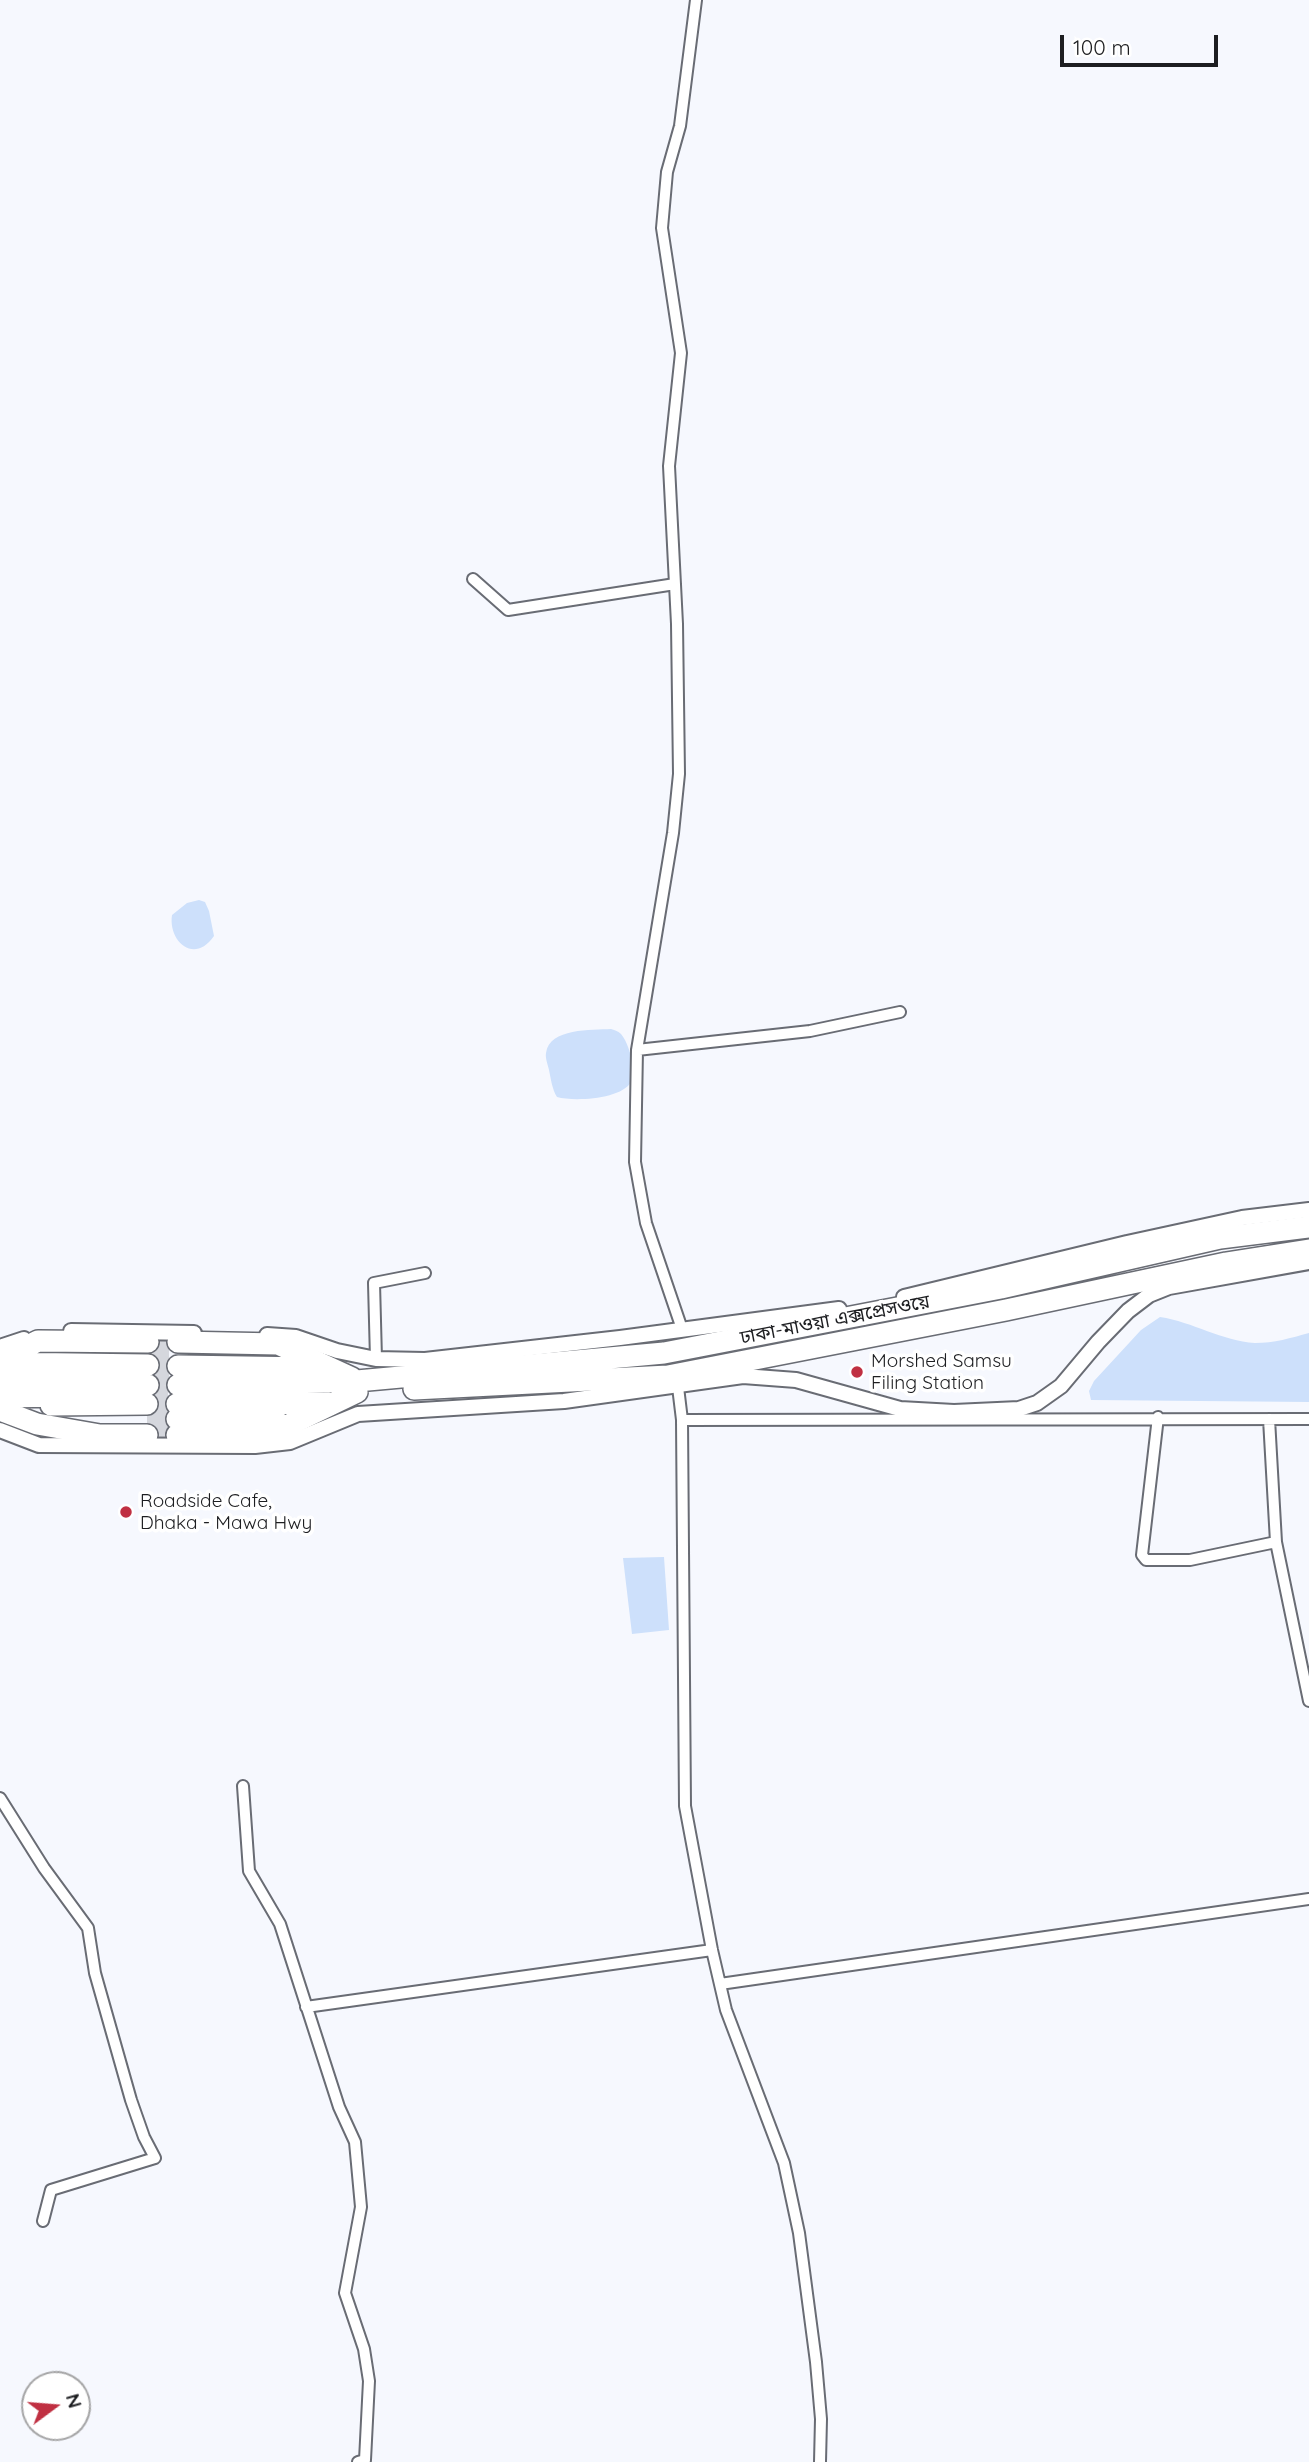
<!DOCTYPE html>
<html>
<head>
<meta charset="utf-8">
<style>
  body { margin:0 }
  #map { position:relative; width:1309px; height:2462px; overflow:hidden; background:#f6f8fe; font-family:Quicksand,sans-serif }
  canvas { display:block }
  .north { position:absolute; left:21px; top:2371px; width:70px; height:70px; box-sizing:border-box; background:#fff; border:2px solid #a5a5a6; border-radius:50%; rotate:74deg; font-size:19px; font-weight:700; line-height:28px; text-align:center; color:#1d1e21 }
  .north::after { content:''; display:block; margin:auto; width:24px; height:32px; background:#c03042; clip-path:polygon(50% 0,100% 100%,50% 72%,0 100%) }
  .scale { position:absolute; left:1060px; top:35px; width:158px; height:32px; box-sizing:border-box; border:4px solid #1d1e21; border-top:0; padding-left:9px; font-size:21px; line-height:24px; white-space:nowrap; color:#1d1e21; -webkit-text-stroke:5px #fff; paint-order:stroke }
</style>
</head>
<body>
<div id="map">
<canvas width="1309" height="2462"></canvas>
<div class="north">N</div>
<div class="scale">100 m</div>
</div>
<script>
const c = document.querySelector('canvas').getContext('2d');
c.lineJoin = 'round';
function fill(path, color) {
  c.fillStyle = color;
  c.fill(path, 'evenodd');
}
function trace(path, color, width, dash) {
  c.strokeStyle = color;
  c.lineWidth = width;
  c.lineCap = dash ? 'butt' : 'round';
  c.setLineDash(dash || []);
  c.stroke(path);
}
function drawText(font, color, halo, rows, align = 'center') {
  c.font = font + ' Quicksand,"Noto Sans Bengali",sans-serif';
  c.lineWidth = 7;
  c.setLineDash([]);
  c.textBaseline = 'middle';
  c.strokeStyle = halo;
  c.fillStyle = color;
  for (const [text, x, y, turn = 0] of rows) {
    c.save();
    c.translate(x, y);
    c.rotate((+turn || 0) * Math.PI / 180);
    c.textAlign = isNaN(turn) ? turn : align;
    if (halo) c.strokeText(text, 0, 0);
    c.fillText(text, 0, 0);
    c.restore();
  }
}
const water = new Path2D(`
  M199,900L205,902L209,911L214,936C194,965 168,941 172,915L187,903Z
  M611,1029C614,1030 618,1031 621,1034C629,1043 637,1071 631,1082C622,1099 574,1102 557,1097C552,1089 551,1079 549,1070C548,1065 545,1058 546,1053C549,1028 592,1030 611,1029Z
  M1160,1317C1193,1322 1222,1341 1255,1343C1274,1343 1291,1338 1309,1333V1402L1091,1400L1089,1391L1094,1381L1141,1330Z
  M664,1557L669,1630L632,1634L623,1558Z`);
const motorwayTunnel = new Path2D(`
  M148,1342H178
  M148,1358H178
  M148,1376L178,1375
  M147,1395H177
  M147,1411H177
  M147,1427H177`);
const minor = new Path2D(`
  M473,579L508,610L675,584
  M637,1050L810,1031L900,1012
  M682,1329L646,1223L635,1162L637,1050L673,833L679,774L677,624L669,466L681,353L662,228L667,172L680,126L696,0
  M376,1359L374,1283L425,1273
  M678,1387L682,1420L1309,1419
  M1158,1417L1142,1555L1146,1560H1190L1276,1542L1269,1419
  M682,1420L685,1806L712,1950L726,2010L784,2163L799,2233L816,2362L821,2419L820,2462
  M1276,1542L1309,1701
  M243,1786L249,1871L280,1924L339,2107L355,2142L361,2207L345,2293L364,2349L369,2381L365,2460L358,2462
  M0,1798L44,1868L88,1928L95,1973L131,2100L144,2137L155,2158L51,2190L43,2221
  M720,1984L1309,1899
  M306,2007L712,1950`);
const tertiary = new Path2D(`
  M904,1297L1127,1243L1242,1218L1309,1210
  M71,1331L194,1333
  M267,1335L296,1337L337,1351L376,1359L425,1360L620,1338L839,1309
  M0,1347L24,1339
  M0,1430L39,1445L255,1446L290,1442L358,1414L564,1401L743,1376L796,1380L900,1409L954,1412L1019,1409L1037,1403L1061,1386L1098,1342L1128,1311L1149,1295L1169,1287L1309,1262`);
const motorway = new Path2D(`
  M178,1342L278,1344L352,1378
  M0,1360L38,1341L148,1342
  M0,1363L148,1365
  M178,1366L312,1368
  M0,1379L67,1384L148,1385
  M178,1385L357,1381L664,1353L1001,1288L1220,1238L1309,1227
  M414,1389L668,1376L1006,1310L1226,1263L1309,1250
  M0,1397L68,1396
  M177,1404L329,1403
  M51,1405L147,1404
  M0,1410L37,1424L100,1435H147
  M177,1419L276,1420
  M177,1435L270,1434L357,1392`);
const markers = [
  [857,1372,7,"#c03042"],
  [126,1512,7,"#c03042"]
];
const streetNames = [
  ["ঢাকা-মাওয়া এক্সপ্রেসওয়ে",835,1320,-11]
];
const poiNames = [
  ["Morshed Samsu",871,1361],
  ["Filing Station",871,1383],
  ["Roadside Cafe,",140,1501],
  ["Dhaka - Mawa Hwy",140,1523]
];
fill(water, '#cde0fb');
trace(motorwayTunnel, '#d5d7dd', 21, [21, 10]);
trace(minor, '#696c74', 14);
trace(tertiary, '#696c74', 18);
trace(motorway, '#696c74', 24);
trace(minor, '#fff', 10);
trace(tertiary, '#fff', 14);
trace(motorway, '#fff', 21);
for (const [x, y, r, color] of markers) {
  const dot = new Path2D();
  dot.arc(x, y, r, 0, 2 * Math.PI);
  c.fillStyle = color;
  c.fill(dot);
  trace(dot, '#fff', 2.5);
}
drawText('19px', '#1d1e21', '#fff', streetNames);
drawText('19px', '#1d1e21', '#fff', poiNames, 'left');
</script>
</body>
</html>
